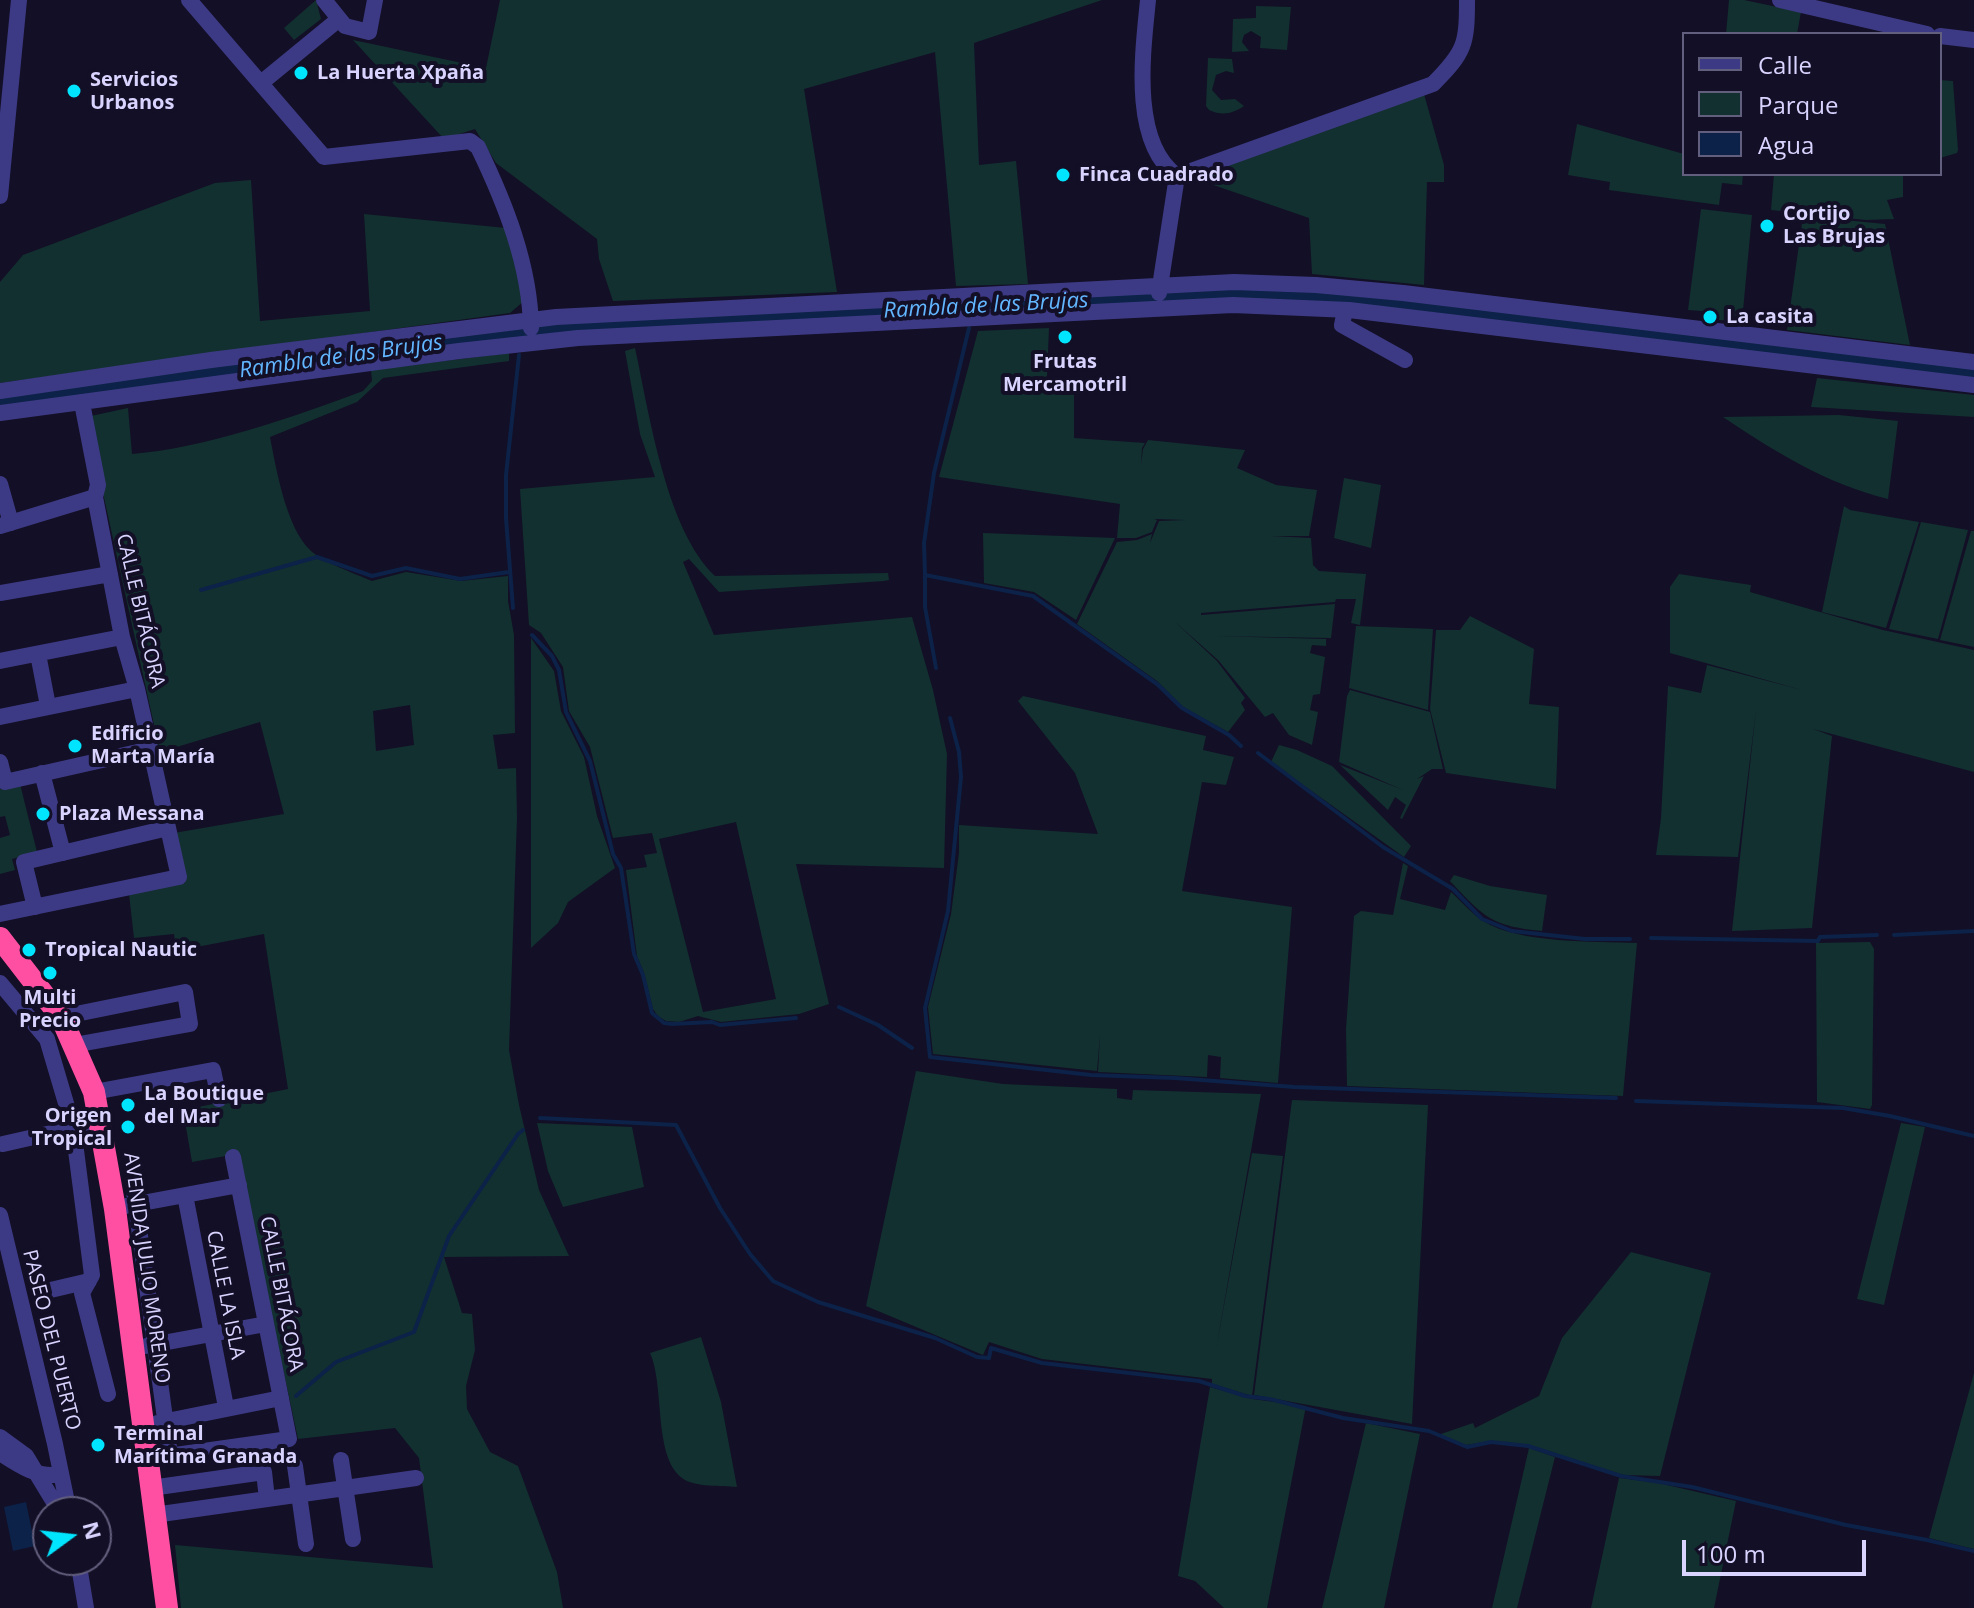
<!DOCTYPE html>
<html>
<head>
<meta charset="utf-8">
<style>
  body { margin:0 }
  #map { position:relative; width:1974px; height:1608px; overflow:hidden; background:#130f26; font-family:"Open Sans",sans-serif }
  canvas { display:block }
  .legend { position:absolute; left:1682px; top:32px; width:260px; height:144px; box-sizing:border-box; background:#130f26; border:2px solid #625e7d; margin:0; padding:10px 14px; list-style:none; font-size:24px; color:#d9d4ff }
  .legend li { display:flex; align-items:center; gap:16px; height:40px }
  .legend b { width:40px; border:2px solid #625e7d }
  .north { position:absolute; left:32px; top:1496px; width:80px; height:80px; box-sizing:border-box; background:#130f26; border:2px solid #625e7d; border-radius:50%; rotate:75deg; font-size:22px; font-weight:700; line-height:32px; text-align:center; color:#d9d4ff }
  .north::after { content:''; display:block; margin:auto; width:28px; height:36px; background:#00e5ff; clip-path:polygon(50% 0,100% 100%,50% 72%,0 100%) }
  .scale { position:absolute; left:1682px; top:1540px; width:184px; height:36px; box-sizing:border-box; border:4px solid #d9d4ff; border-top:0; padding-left:10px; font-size:24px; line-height:28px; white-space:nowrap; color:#d9d4ff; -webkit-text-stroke:6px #130f26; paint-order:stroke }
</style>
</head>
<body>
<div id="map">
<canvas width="1974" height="1608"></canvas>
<ul class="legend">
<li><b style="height:10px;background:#3d3a85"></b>Calle</li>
<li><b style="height:22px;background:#12302f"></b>Parque</li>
<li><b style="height:22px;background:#0c2248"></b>Agua</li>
</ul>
<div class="north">N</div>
<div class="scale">100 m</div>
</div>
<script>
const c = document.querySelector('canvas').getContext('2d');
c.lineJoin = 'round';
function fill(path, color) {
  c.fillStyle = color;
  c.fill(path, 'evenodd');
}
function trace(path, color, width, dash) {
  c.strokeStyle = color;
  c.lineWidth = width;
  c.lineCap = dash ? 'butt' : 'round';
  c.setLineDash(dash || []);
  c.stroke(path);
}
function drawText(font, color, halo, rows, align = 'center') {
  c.font = font + ' "Open Sans",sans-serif';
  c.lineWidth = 8;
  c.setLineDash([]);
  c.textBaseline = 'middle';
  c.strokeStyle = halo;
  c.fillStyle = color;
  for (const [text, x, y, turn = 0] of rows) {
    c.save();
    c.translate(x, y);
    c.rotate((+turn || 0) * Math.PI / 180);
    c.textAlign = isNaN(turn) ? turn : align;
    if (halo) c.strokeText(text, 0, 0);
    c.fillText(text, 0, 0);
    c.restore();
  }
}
const green = new Path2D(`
  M316,0L321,19L294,40L284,28Z
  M500,0H1102L974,43L979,165L1016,161L1028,284L956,286L935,52L804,89L837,292L613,301L599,259L597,239L496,163L475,129L444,139L353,40L486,68Z
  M1729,0H1744L1801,12L1797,34H1726Z
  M1256,6L1291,7L1287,50L1260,48L1261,37L1251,31L1244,35L1242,42L1249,51L1232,52L1233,19L1256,18Z
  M1208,58L1232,59L1234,73L1226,71L1216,75L1212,90L1221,100L1235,99L1244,106C1232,114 1222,116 1209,110L1206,106Z
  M1940,80L1953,81L1958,150L1957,153L1940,158Z
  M1424,94L1444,165V182H1427L1424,285L1312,274L1309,218L1199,180L1196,176Z
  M1577,124L1684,154V174H1743L1742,185L1722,183L1719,205L1609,190L1610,182L1568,175Z
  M1774,174H1903V197L1887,200L1894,219L1866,220L1771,210Z
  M251,180L260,321L370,311L364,214L506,228L524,301L510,313L0,383V282L23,255L215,183Z
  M1701,209L1752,215L1742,321L1717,320L1716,312L1688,310Z
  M1803,216L1885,224L1910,345L1787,330Z
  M1049,328L1047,377L1074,381V438L1145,443L1142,448L1141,465L1143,449L1148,440L1245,450L1237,468L1276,485L1317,490L1309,536H1271L1311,538L1313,565L1319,571L1366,574L1360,625L1351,623L1356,599H1336L1335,602L1201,613V615L1335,604L1331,638L1215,636L1326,639V646L1312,645L1310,653L1325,657L1320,694L1313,695L1310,710L1318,712L1312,745L1289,735L1273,713L1265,717L1218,660L1174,621L1217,661L1245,698L1241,703L1245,710L1228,732L1183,707L1157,681L1077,624L1117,542L1137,540L1152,534L1150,543L1159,521L1186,520L1154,519L1157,520L1152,532L1136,538H1117L1120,504L939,477L978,331Z
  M635,348C649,412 666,530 715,576L888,573L889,580L884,581L719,592L689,559L683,562L714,635L912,617L933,690L947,754L944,868L796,864L829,1004L799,1014L721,1022L698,1016L679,1022L666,1021L658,1016L653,1009L644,973L637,956L626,870L647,867L644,855L657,853L652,833L613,838L590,747L569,711L563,667L541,633L529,625L520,489L655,477L640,434L625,351ZM736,822L776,999L703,1012L659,839Z
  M509,353V361L383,378L357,402L270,437C276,468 286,527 310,550C322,562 356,574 372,581L406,572L461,581L508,576V601L514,635L515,733L493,735L498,769L516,768L517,818L509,1050L519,1105L539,1190L569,1256L444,1257L462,1313L472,1314L475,1350L466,1386L467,1409L490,1452L518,1466L557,1572L563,1608H181L175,1545L433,1568L419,1458L395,1428L298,1439L237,1154L192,1162L183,1110L288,1089L264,934L176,951L174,934L134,938L129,894L185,883L174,833L284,814L260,722L160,752L103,493L91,416L128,408L132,454C206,448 293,417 363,391L372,381L371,370ZM410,705L414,745L376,751L373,711Z
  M1817,378L1974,395V417L1811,407Z
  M1839,415L1898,421L1888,499C1827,484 1775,452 1723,417Z
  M1344,478L1381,485L1371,548L1334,538Z
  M1844,506L1850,510L1919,522L1886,628L1822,612Z
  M1921,522L1968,530L1938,639L1889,629Z
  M1971,531H1974V647L1940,640Z
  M983,533L1115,538L1076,620L1034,592L984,583Z
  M1679,574L1751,585L1750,592L1883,630L1974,650V772L1813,729L1832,736L1812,928L1732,931L1756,710L1738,857L1656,855L1661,818L1668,686L1701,693L1707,665L1802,690L1670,653V587Z
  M1470,616L1534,649L1529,704L1559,707L1556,789L1446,773L1430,709L1436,630H1460Z
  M1356,626L1433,629L1428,710L1349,688Z
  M531,638L554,671L561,711L584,757L597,816L615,868L568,902L558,923L531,948Z
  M1350,690L1430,712L1443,769H1432L1417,779L1424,776L1402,819L1400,818L1406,805L1395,797L1388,810L1340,765L1403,790L1339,762L1347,696Z
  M1023,696L1206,736L1203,750L1234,757L1226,785L1202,782L1182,891L1292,907L1278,1083L1220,1078L1221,1057L1208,1055L1207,1077L1098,1072L1100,1035L1097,1071L933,1054L928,1007L951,914L959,853V825L1098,834L1075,773L1018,701Z
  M1279,745L1297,750L1332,766L1411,846L1404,857L1271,762Z
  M20,784L37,852L12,859L15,870L0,874V838L10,835L5,816L0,817V789Z
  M1403,863L1408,866L1400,899L1445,910L1451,892C1461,901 1472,914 1483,921C1520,944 1594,941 1637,943L1623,1096L1347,1086L1346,1029L1354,916L1361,911L1393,915Z
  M1454,875L1490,886L1547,895L1542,931C1491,926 1484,917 1450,881Z
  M1870,942L1874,949L1872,1105L1870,1109L1817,1102L1816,943Z
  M916,1071L1003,1084L1117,1089V1098L1132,1100L1133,1090L1261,1094L1216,1349L1252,1153L1283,1156L1252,1396L1212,1384V1379L1042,1359L989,1342L983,1355L866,1306Z
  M1292,1100L1428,1105L1412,1424L1254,1395Z
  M537,1123L632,1127L644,1187L563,1207L548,1171Z
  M1901,1123L1925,1127L1884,1305L1857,1299Z
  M1631,1252L1711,1273L1660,1476L1623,1475L1528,1445L1490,1441L1466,1445L1438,1435L1473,1423L1475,1428L1539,1396L1562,1338Z
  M701,1337L721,1402L737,1487C722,1485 695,1488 682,1478C653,1456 665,1386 650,1353Z
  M1974,1373V1549L1929,1538Z
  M1210,1387L1252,1399L1306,1406L1267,1608H1224L1195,1581L1178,1576Z
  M1366,1423L1420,1434L1384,1608H1322Z
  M1529,1448L1555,1457L1517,1608H1492Z
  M1619,1478L1654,1482L1736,1501L1714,1608H1591Z`);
const water = new Path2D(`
  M1307,288L1974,366V380L1342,305L761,325L0,410V396L465,330L1049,294Z
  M26,1502L35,1546L13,1551L4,1507Z`);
const stream = new Path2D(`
  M969,328L934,473L924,543L925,575L1033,596L1157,684L1182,708L1229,735L1241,746
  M925,576V607L936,668
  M201,590L317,557L372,576L406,568L460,579L509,572
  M513,608L506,518V475L519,355
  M532,635L552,656L559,670L566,712L590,761L613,854L621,868L634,954L643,975L652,1013L664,1023L672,1024L712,1022L720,1025L796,1018
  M950,718L959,752L961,777L948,911L925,1008L930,1057L1091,1075L1175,1078L1294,1087L1616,1098
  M1258,753L1383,847L1453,889L1482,919L1512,931L1585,939H1630
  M1894,935L1974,931
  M1651,938L1818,941L1820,937L1877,935
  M839,1007L878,1025L912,1048
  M1636,1101L1843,1108L1890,1116L1974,1136
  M540,1118L676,1125L720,1208L750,1254L773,1281L818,1302L935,1338L977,1357L989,1358L991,1348L1042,1363L1199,1381L1245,1396L1270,1399L1343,1418L1429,1431L1467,1447L1491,1442L1528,1446L1621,1476L1692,1487L1846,1525L1927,1540L1974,1551
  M296,1396L336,1362L414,1332L449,1236L518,1134L523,1130`);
const minor = new Path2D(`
  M189,0L324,157L470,141L478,147C505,203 530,265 531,328
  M324,0L345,26L369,32L375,0
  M1148,0C1143,51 1130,142 1177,176
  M1780,0L1927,34
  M1940,36L1974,40
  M261,83L339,19
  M1177,176L1433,84C1465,52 1467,44 1467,0
  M0,196L19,0
  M1159,293L1177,176
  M1345,310L1342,325L1405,360
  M0,391L211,360L556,317L1234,282L1316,285L1403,293L1974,362
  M0,413L459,351L578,338L1233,305L1349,310L1974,385
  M0,484L11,523
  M0,526L95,497
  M0,593L110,574
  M38,654L48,706
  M0,661L122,637
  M0,717L137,689
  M0,762L5,782L151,749
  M42,773L63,853
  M35,907L24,862L168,828
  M0,914L179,877L137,689L122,637L95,497L98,485L82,403
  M0,983L47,1039L73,1127L92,1275L82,1293L108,1394
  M61,1017L185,992L190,1024L74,1045
  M94,1092L213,1070L219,1099
  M3,1144L100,1122
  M133,1184L170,1455
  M185,1195L225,1402
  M126,1206L239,1185
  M0,1215L55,1444L69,1512
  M42,1292L89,1281
  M146,1346L266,1324
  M157,1423L281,1398
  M0,1437L26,1456L60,1512
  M0,1453C18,1465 39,1479 61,1474
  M147,1459L289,1439L233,1157
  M341,1460L353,1539
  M295,1466L306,1544
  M151,1488L264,1472L267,1499
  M154,1515L416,1478
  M78,1560L86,1608`);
const highway = new Path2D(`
  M0,938L61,1017L94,1092L115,1209L167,1608`);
const markers = [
  [301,73,8,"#00e5ff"],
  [74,91,8,"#00e5ff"],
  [1063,175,8,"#00e5ff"],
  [1767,226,8,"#00e5ff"],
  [1710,317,8,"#00e5ff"],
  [1065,337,8,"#00e5ff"],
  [75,746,8,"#00e5ff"],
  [43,814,8,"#00e5ff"],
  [29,950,8,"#00e5ff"],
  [50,973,8,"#00e5ff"],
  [128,1105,8,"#00e5ff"],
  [128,1127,8,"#00e5ff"],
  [98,1445,8,"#00e5ff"]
];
const poiNames = [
  ["La Huerta Xpaña",317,73],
  ["Servicios",90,80],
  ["Urbanos",90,103],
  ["Finca Cuadrado",1079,175],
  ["Cortijo",1783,214],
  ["Las Brujas",1783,237],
  ["La casita",1726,317],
  ["Frutas",1065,362,"center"],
  ["Mercamotril",1065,385,"center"],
  ["Edificio",91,734],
  ["Marta María",91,757],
  ["Plaza Messana",59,814],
  ["Tropical Nautic",45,950],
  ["Multi",50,998,"center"],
  ["Precio",50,1021,"center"],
  ["La Boutique",144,1094],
  ["del Mar",144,1117],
  ["Origen",112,1116,"right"],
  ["Tropical",112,1139,"right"],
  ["Terminal",114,1434],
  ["Marítima Granada",114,1457]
];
const streetNames = [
  ["CALLE BITÁCORA",140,611,77],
  ["AVENIDA JULIO MORENO",146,1268,82],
  ["CALLE BITÁCORA",281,1294,79],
  ["CALLE LA ISLA",225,1295,79],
  ["PASEO DEL PUERTO",51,1340,76]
];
const waterNames = [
  ["Rambla de las Brujas",986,306,-3],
  ["Rambla de las Brujas",341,357,-8]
];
fill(green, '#12302f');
fill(water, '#0c2248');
trace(stream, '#0c2248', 4);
trace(minor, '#3d3a85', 16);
trace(highway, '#ff4fa3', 22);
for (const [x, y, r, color] of markers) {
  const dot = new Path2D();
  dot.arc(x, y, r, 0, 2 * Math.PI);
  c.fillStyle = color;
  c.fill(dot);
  trace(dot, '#130f26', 3);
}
drawText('bold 20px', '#d9d4ff', '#130f26', poiNames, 'left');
drawText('20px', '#d9d4ff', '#130f26', streetNames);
drawText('italic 22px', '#62b6ff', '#130f26', waterNames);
</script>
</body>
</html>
